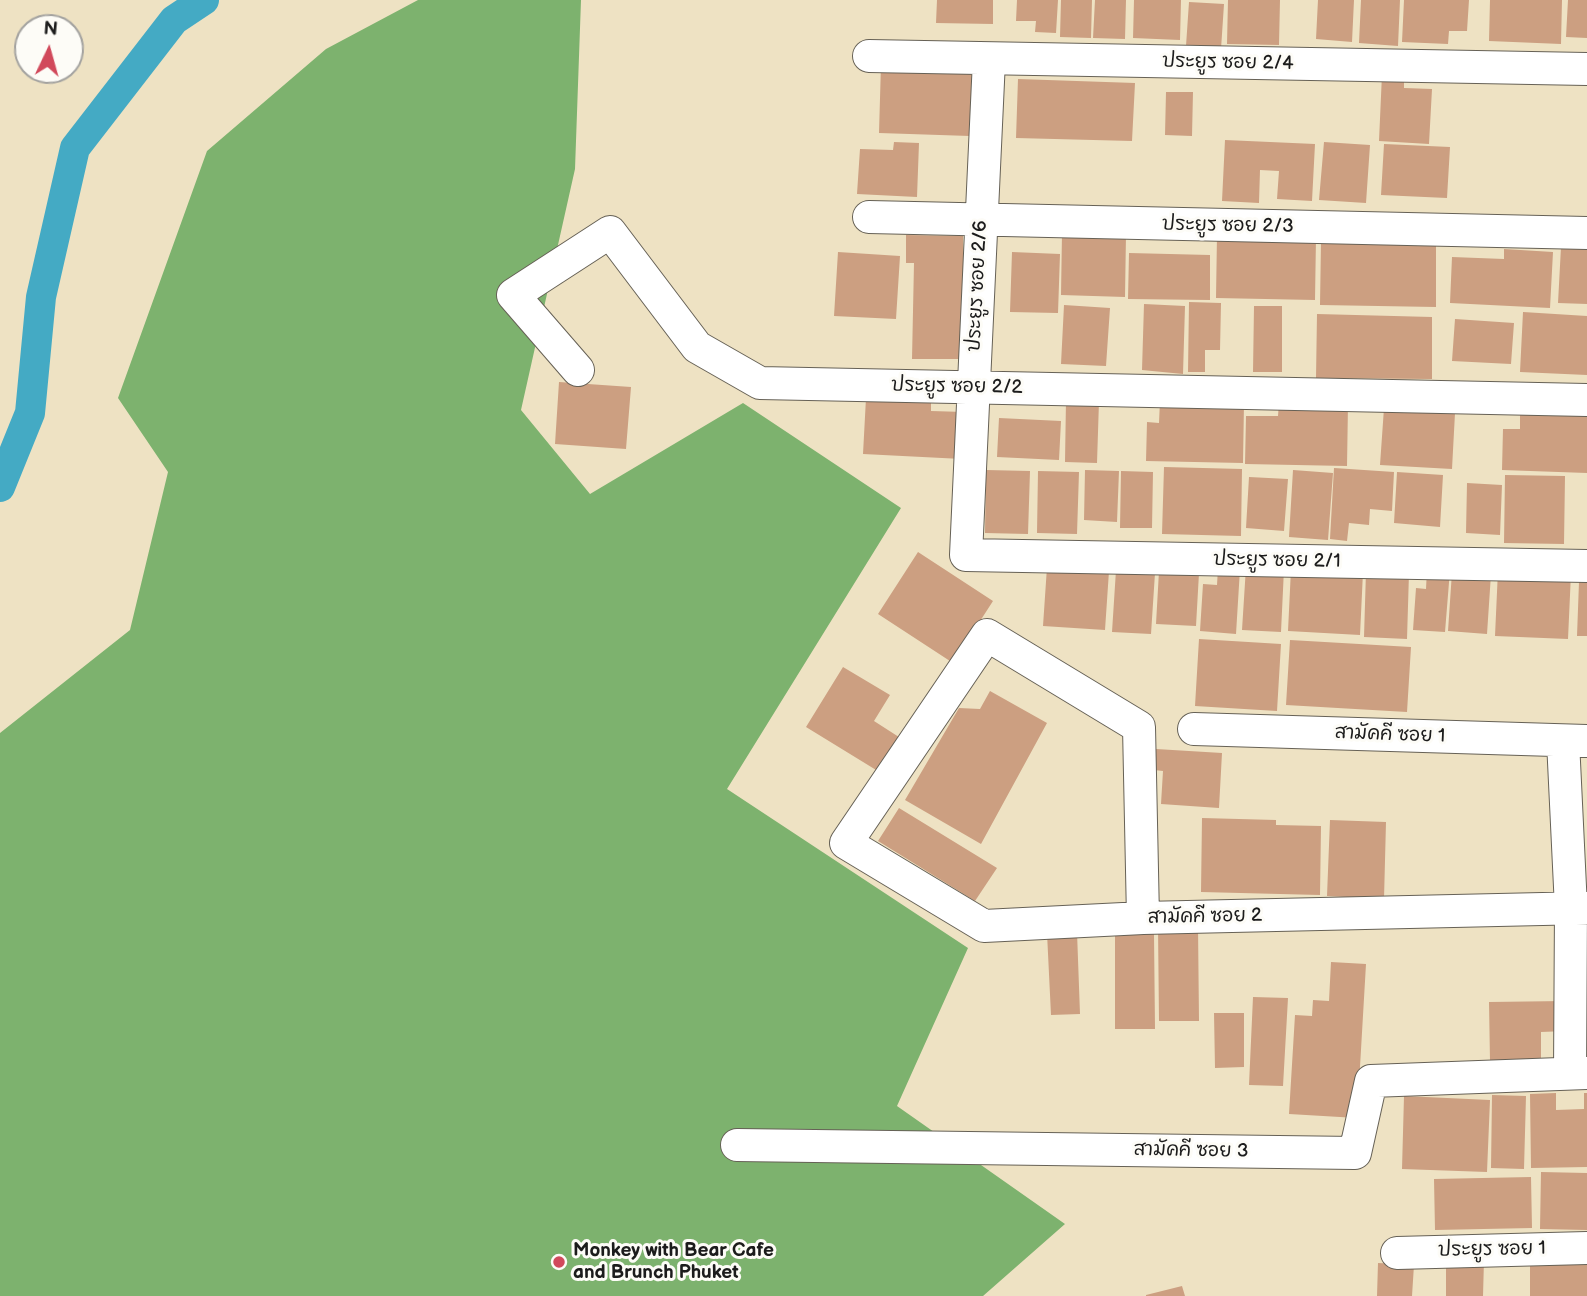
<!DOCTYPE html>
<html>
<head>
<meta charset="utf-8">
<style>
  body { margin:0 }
  #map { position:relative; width:1587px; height:1296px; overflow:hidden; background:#eee2c3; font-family:"Balsamiq Sans",sans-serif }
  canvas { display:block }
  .north { position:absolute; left:14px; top:14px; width:70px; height:70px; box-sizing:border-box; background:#fdfcf7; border:2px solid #a3a29f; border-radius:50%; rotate:5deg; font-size:19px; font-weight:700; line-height:28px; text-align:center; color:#1c1c1c }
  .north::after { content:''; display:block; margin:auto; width:24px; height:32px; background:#d1495b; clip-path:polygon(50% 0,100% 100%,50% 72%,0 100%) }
</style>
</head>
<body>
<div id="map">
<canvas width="1587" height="1296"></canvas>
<div class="north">N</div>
</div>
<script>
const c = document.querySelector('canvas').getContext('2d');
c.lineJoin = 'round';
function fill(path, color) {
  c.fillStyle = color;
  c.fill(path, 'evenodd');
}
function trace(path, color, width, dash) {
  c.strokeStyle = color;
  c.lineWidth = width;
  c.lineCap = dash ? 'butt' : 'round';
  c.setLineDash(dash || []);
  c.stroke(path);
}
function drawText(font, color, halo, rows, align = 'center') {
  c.font = font + ' "Balsamiq Sans","Playpen Sans Thai",sans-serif';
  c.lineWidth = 6;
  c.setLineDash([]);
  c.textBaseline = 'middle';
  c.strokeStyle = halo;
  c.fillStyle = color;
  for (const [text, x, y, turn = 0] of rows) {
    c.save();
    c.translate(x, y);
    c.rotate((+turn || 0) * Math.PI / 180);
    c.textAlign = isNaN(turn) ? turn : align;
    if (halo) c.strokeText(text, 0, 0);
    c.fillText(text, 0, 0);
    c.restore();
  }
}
const forest = new Path2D(`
  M418,0H581L575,169L521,410L590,494L743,403L901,508L727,789L968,948L897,1106L1065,1224L983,1296H0V733L130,630L168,472L118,398L207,151L326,49Z`);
const canal = new Path2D(`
  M0,487L30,413L41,297L75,148L174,20L204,0`);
const building = new Path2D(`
  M937,0H993V24L936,23Z
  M1017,0H1058L1056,33L1035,32L1036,21H1016Z
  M1061,0H1092L1091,38L1060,37Z
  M1095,0H1126L1125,39L1093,38Z
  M1134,0H1181L1180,40L1133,38Z
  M1228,0H1280L1279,45L1227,44Z
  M1318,0H1354L1352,42L1316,39Z
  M1361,0H1400L1398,46L1359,43Z
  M1404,0H1469L1467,31H1449L1448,44L1402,42Z
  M1490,0H1562L1561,44L1489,41Z
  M1568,0H1587V38L1566,37Z
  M1189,2L1224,4L1221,49L1186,46Z
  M881,64L972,67L970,136L879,133Z
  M1382,74L1404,75V88L1432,89L1429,144L1379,141Z
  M1018,79L1135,83L1132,141L1016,138Z
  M1166,92H1193L1192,136L1165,135Z
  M1225,140L1315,144L1312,201L1277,199L1279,171L1260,170L1259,203L1222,201Z
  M894,142L919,143L917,197L857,194L860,149L893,150Z
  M1324,142L1370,145L1366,203L1319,200Z
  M1384,144L1450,147L1447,198L1381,195Z
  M1062,233L1126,234L1125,297L1061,295Z
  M906,235L963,236V359H912L914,263H906Z
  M1217,235L1316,237L1315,300L1216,298Z
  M1321,242L1436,244V307L1320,305Z
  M1561,247L1587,248V304L1558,303Z
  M1504,249L1553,252L1550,308L1450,303L1452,257L1504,259Z
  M838,252L900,256L896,319L834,316Z
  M1012,252L1060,254L1058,313L1010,312Z
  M1129,253L1210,255V300L1128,299Z
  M1189,302L1221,303L1220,350H1205V372H1188Z
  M1144,304L1185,306L1183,374L1142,370Z
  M1064,305L1110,308L1106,366L1061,364Z
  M1254,306H1282V372H1253Z
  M1523,312L1587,316V375L1520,372Z
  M1317,314L1432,317V379L1316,378Z
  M1455,319L1514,323L1511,364L1452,361Z
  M559,382L631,387L626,449L555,444Z
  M931,392V411L964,412L962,459L863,454L866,398Z
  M1066,400L1099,401L1097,463L1065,462Z
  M1160,401L1244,403L1243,463L1146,461L1147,422L1159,423Z
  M1279,402L1348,404L1347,466L1245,464L1246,416H1278Z
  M1384,408L1455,413L1452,469L1380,465Z
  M1520,410H1587V473L1502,470L1503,429H1520Z
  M999,418L1061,421L1059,460L997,457Z
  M1164,467L1242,469L1241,536L1162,534Z
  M1334,468L1394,472L1392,511L1370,509L1369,525L1349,523L1347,541L1330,539Z
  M986,470L1030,471L1028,534L985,533Z
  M1085,470L1119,471L1117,522L1084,520Z
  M1293,470L1333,473L1328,540L1289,537Z
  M1038,471L1079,472L1077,534L1037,533Z
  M1121,471L1153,472L1152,528H1120Z
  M1397,472L1443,475L1440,527L1394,523Z
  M1505,475L1565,476L1564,544L1504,543Z
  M1249,477L1288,479L1284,531L1246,528Z
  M1467,483L1502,485L1500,535L1466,533Z
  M918,552L993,601L953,663L878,614Z
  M1047,567L1109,571L1105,630L1043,626Z
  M1246,567L1284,569L1281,632L1242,630Z
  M1218,568L1240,569L1236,634L1200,631L1203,584L1217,585Z
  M1291,569L1363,572L1360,635L1288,631Z
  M1427,569L1450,570L1445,632L1413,630L1416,588L1426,589Z
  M1116,570L1155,573L1151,634L1112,632Z
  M1498,570L1571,573L1568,639L1495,636Z
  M1159,571L1199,573L1196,626L1156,624Z
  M1366,571L1409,573L1407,639L1364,637Z
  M1452,572L1491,574L1487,634L1448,631Z
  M1579,582L1587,583V636H1577Z
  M1199,639L1281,644L1277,711L1195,706Z
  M1290,640L1411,647L1407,712L1286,705Z
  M843,667L890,695L874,721L902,739L881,773L806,727Z
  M990,691L1047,723L981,844L905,800L959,708L980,709Z
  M1156,749L1222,753L1219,808L1161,804L1163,771L1154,770Z
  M899,808L997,868L975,901L878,841Z
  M1202,818L1276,820V825L1321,826L1320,895L1201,892Z
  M1330,820L1386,822L1384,899L1327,896Z
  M1158,926H1198L1199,1021H1159Z
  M1077,932L1080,1014L1051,1015L1047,933Z
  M1115,934H1154L1155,1029H1115Z
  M1331,962L1366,964L1357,1118L1289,1114L1295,1015L1312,1016L1313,1000L1329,1001Z
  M1253,997L1288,998L1283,1086L1249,1085Z
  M1565,1001L1566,1031L1541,1032V1060L1490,1061L1489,1002Z
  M1214,1013H1244V1067L1215,1068Z
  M1556,1093V1110L1584,1109V1093H1587V1167L1531,1168L1530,1094Z
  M1492,1095L1526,1096L1524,1169L1491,1168Z
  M1404,1096L1490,1100L1487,1172L1402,1169Z
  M1541,1172L1587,1173V1230L1540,1229Z
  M1531,1177L1532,1228L1435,1230L1434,1179Z
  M1530,1256H1587V1296H1530Z
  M1446,1260H1484L1483,1296H1446Z
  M1378,1263L1414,1265L1412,1296H1377Z
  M1182,1286L1185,1296H1146V1295Z`);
const minor = new Path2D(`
  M869,56L1587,69
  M989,60L966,555L1587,566
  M869,217L1587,233
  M578,370L513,295L610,232L697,347L760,383L1587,400
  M1194,729L1587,741
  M1563,741L1571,908L1570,1073
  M1143,918L1139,727L987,635L846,843L984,926L1143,918L1587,908
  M737,1145L1355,1153L1371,1081L1587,1073
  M1397,1253L1587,1248`);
const markers = [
  [559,1262,7,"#d1495b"]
];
const streetNames = [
  ["ประยูร ซอย 2/4",1228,63,1],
  ["ประยูร ซอย 2/3",1228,226,1],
  ["ประยูร ซอย 2/6",978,286,-87],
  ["ประยูร ซอย 2/2",957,387,1],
  ["ประยูร ซอย 2/1",1277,561,1],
  ["สามัคคี ซอย 1",1390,735,2],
  ["สามัคคี ซอย 2",1205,917,-1],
  ["สามัคคี ซอย 3",1191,1151,1],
  ["ประยูร ซอย 1",1492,1250,-1]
];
const poiNames = [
  ["Monkey with Bear Cafe",573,1251],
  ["and Brunch Phuket",573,1273]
];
fill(forest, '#7db26e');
trace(canal, '#44aac4', 30);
fill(building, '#cc9f81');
trace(minor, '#666156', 34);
trace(minor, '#fff', 32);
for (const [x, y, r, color] of markers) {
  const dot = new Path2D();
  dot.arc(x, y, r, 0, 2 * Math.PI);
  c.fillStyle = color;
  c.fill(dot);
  trace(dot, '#fdfcf7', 2.5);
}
drawText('19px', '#1c1c1c', '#fdfcf7', streetNames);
drawText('bold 19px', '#1c1c1c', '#fdfcf7', poiNames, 'left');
</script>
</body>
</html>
